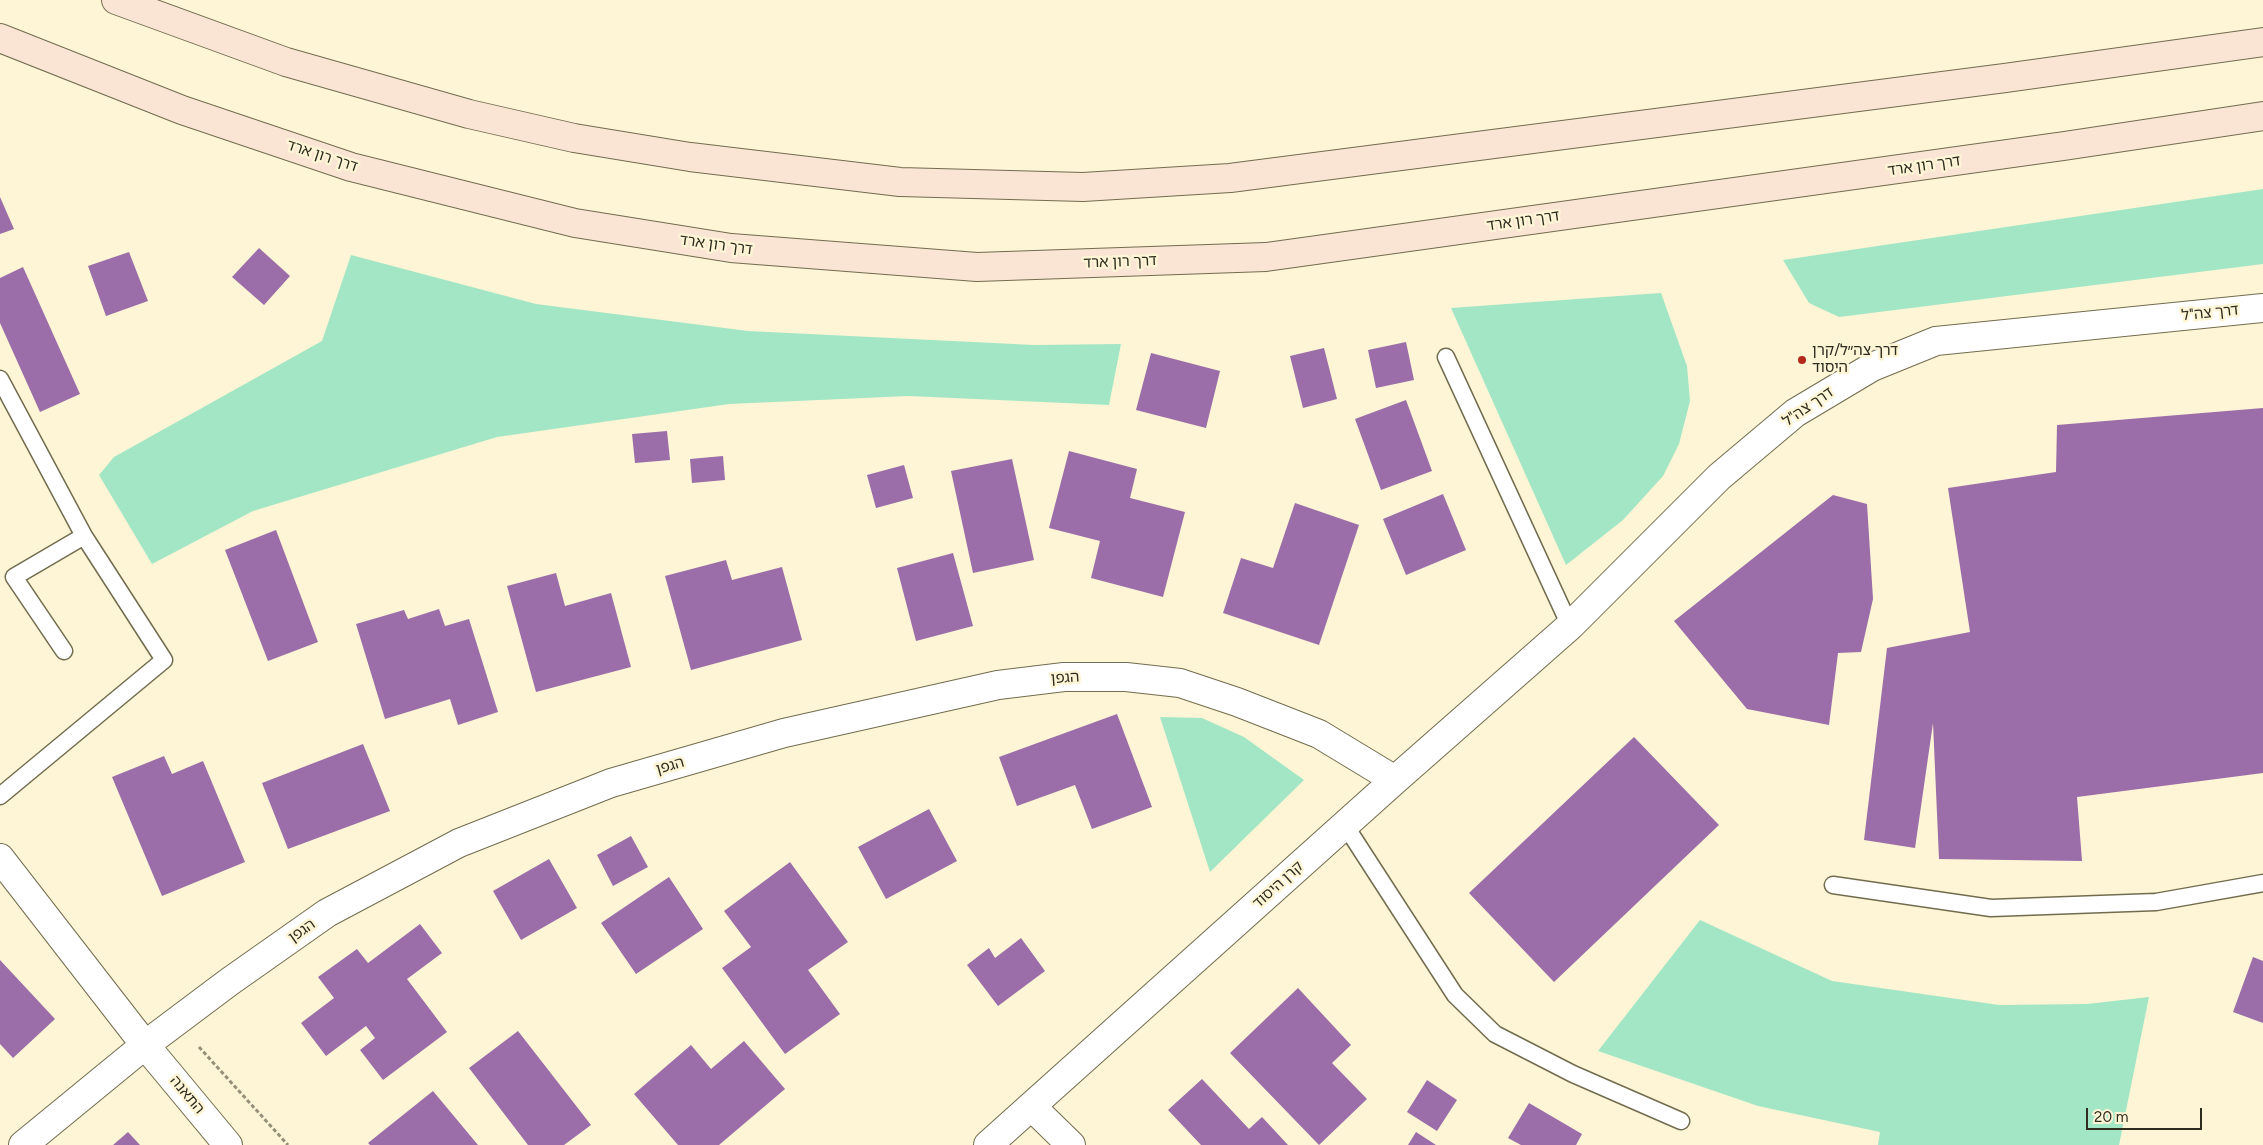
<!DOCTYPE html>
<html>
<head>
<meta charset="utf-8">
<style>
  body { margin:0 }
  #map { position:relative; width:2263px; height:1145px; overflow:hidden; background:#fdf5d5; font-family:Figtree,sans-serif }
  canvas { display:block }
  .scale { position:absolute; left:2086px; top:1108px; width:116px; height:22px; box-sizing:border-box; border:2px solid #2e2b1f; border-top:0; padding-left:6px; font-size:15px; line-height:18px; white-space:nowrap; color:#2e2b1f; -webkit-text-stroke:4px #fdf5d5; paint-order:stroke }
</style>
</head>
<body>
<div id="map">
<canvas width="2263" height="1145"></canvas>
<div class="scale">20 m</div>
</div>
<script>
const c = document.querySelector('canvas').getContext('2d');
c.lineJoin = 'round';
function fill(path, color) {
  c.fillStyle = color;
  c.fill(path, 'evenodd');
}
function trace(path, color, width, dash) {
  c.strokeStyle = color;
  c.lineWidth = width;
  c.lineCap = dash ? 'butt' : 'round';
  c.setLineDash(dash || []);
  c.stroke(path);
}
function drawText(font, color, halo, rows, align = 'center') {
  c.font = font + ' Figtree,"Noto Sans Hebrew",sans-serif';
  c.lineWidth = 5;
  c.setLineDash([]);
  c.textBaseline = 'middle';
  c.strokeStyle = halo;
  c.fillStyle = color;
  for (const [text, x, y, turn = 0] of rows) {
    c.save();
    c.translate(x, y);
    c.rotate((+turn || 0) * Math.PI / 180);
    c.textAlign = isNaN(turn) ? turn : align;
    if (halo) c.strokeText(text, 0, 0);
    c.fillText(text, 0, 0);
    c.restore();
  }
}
const green = new Path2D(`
  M2263,189V264L1839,317L1809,303L1783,260Z
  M351,255L536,304L748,331L1034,345L1121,344L1109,405L909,396L729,404L497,437L253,511L152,564L99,475L114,457L322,341Z
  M1661,293L1687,366L1690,401L1679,444L1663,476L1623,520L1566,565L1451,308Z
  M1160,717L1202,718L1244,737L1304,780L1210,872Z
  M1700,920L1832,981L1999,1005L2087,1004L2149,997L2119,1145H1878L1880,1132L1758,1106L1598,1051Z`);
const building = new Path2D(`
  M0,197L14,229L0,234Z
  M259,248L290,276L264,305L232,277Z
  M129,252L148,301L106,316L88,266Z
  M23,267L80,394L40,412L0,323V278Z
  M1406,342L1414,380L1376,388L1368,350Z
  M1324,348L1337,399L1303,408L1290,356Z
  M1151,353L1220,371L1206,428L1136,410Z
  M1406,400L1432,471L1381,490L1355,419Z
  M2263,408V773L2077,797L2082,861L1939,859L1933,723L1915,848L1864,840L1887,648L1970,632L1948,488L2056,472L2057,425Z
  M667,431L670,460L635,463L632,434Z
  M1069,451L1137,469L1130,498L1185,512L1163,597L1091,578L1100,541L1049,528Z
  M723,456L725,480L692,483L690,459Z
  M1012,459L1034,560L973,573L951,471Z
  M904,465L913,498L876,508L867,475Z
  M1443,494L1466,550L1406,575L1383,519Z
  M1833,495L1867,504L1873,599L1861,652L1838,653L1829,725L1747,709L1674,621Z
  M1295,503L1359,525L1319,645L1223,613L1241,558L1273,568Z
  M276,530L318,642L268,661L225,550Z
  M953,553L973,626L916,641L897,568Z
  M726,560L732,580L782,567L802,640L691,670L665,576Z
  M556,573L565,606L611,593L631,667L536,692L507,586Z
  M439,609L445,626L469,619L498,712L458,725L450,699L385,719L356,624L404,610L408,619Z
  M1117,714L1152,807L1092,829L1075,785L1017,806L999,757Z
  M1634,737L1719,825L1554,982L1469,893Z
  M363,744L390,811L288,849L262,783Z
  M164,756L172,774L203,761L245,862L162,896L112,777Z
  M929,809L957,861L886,899L858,847Z
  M631,836L648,867L613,886L597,855Z
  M549,859L577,908L521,940L493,891Z
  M790,862L848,942L808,970L840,1014L785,1054L722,968L751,947L724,911Z
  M669,877L703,929L636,974L601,923Z
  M420,924L442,953L407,979L447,1032L383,1080L360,1050L375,1038L366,1026L326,1056L301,1023L334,998L318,977L357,949L368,963Z
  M1021,938L1045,971L998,1006L967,965L989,948L995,958Z
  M2253,957L2263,961V1023L2233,1012Z
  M0,960L55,1019L13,1058L0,1044Z
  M1298,988L1351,1045L1332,1063L1367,1099L1319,1145L1230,1053Z
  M518,1031L591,1125L564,1145H528L469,1068Z
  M744,1041L785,1089L719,1145H678L634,1094L691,1045L711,1069Z
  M1202,1079L1249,1129L1262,1117L1288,1145H1201L1168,1110Z
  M1427,1080L1457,1100L1437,1131L1407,1112Z
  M433,1091L478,1145H370L368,1143Z
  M1529,1103L1582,1134L1576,1145H1521L1508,1138Z
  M128,1132L140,1145H113Z
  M1416,1132L1436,1145H1408Z`);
const path = new Path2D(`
  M199,1047L288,1145`);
const service = new Path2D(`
  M1446,357L1570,626
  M0,379L84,536
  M0,796L164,660L84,536L14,577L64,651
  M1345,825L1455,995L1495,1034L1573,1074L1681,1121
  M1833,885L1991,908L2156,902L2263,883`);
const minor = new Path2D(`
  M0,858L145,1045L228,1145
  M1032,1107L1071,1145
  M23,1145L145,1045L229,982L327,913L459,843L611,783L784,733L998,685L1064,677H1126L1180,683L1237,702L1319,734L1395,780
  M988,1145L1395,780L1570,626L1719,477L1795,413L1872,367L1936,341L2263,308`);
const secondary = new Path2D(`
  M116,0L286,62L469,114L574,138L690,157L900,182L1083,187L1230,178L2005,78L2263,42
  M0,38L182,110L351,167L575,223L731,248L977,267L1266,257L2064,146L2263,116`);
const markers = [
  [1802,360,5,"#b6281a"]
];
const streetNames = [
  ["דרך רון ארד",322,156,18],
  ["דרך רון ארד",1924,166,-8],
  ["דרך רון ארד",1523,221,-8],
  ["דרך רון ארד",716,245,8],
  ["דרך רון ארד",1120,262,-2],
  ["דרך צה\"ל",2210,313,-6],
  ["דרך צה\"ל",1808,407,-34],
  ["הגפן",1065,678,-4],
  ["הגפן",670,766,-16],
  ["קרן היסוד",1278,885,-42],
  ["הגפן",302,931,-35],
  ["התאנה",187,1095,50]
];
const poiNames = [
  ["דרך צה״ל/קרן",1812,351],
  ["היסוד",1812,368]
];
fill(green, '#a2e6c5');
fill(building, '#9b6da9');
trace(service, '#726c4f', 19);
trace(minor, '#726c4f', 30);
trace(secondary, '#726c4f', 30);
trace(path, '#96907a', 3, [4, 2.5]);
trace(service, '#fff', 16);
trace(minor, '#fff', 28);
trace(secondary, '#fae5d4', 28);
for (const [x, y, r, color] of markers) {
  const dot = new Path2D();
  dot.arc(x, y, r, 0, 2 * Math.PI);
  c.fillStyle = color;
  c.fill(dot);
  trace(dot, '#fdf5d5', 2);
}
drawText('15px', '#2e2b1f', '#fdf5d5', streetNames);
drawText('15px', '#2e2b1f', '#fdf5d5', poiNames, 'left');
</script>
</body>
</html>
